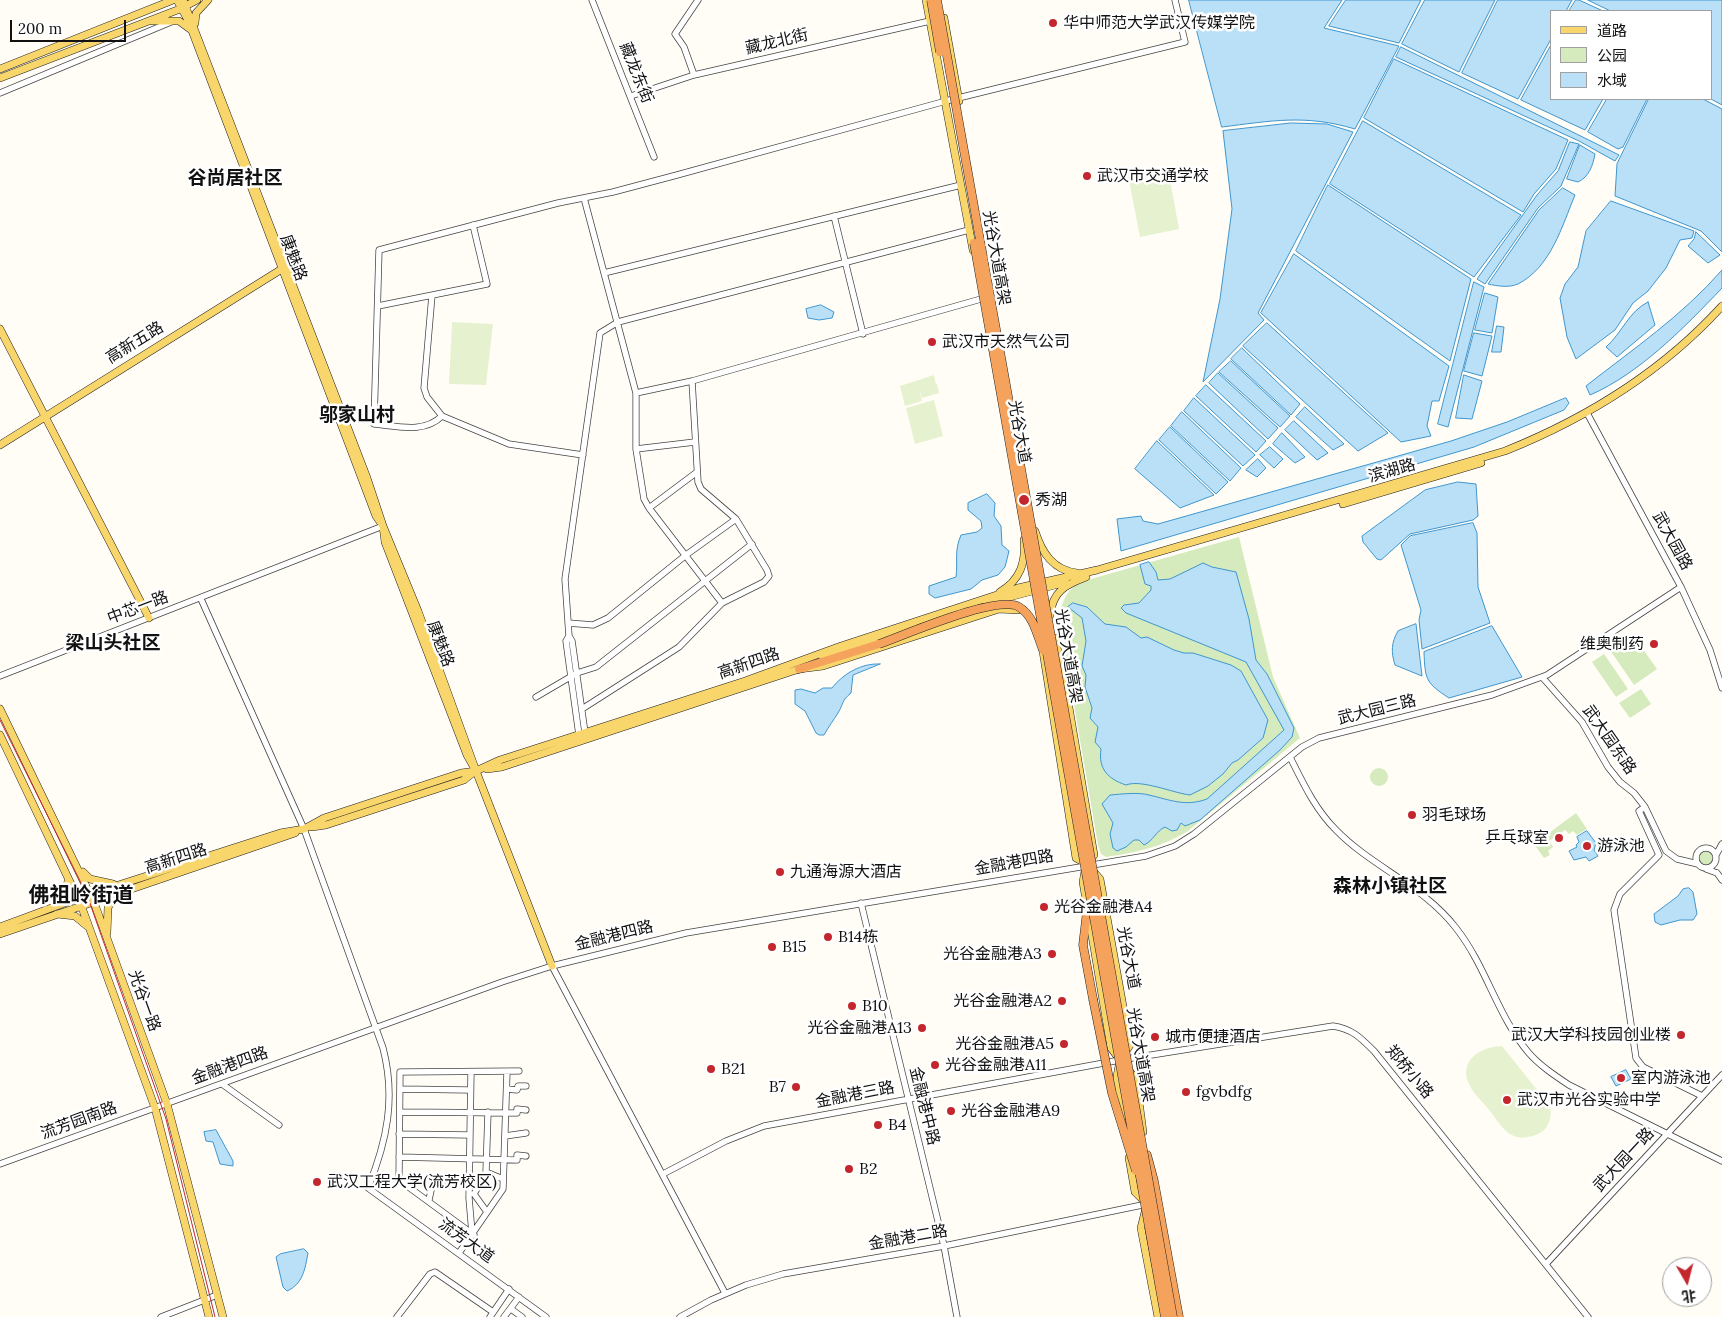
<!DOCTYPE html>
<html>
<head>
<meta charset="utf-8">
<style>
  body { margin:0 }
  #map { position:relative; width:1722px; height:1317px; overflow:hidden; background:#fffdf5; font-family:Lora,"Noto Sans SC",serif }
  canvas { display:block }
  .legend { position:absolute; left:1550px; top:10px; width:162px; height:90px; box-sizing:border-box; background:#fff; border:1px solid #a0a0a0; margin:0; padding:6px 9px; list-style:none; font-size:15px; color:#111 }
  .legend li { display:flex; align-items:center; gap:10px; height:25px }
  .legend b { width:25px; border:1px solid #a0a0a0 }
  .north { position:absolute; left:1662px; top:1257px; width:50px; height:50px; box-sizing:border-box; background:#fff; border:1px solid #a0a0a0; border-radius:50%; rotate:172deg; font-size:14px; font-weight:700; line-height:20px; text-align:center; color:#111 }
  .north::after { content:''; display:block; margin:auto; width:18px; height:22px; background:#c4262e; clip-path:polygon(50% 0,100% 100%,50% 72%,0 100%) }
  .scale { position:absolute; left:10px; top:20px; width:116px; height:22px; box-sizing:border-box; border:2px solid #111; border-top:0; padding-left:6px; font-size:15px; line-height:18px; white-space:nowrap; color:#111; -webkit-text-stroke:4px #fff; paint-order:stroke }
</style>
</head>
<body>
<div id="map">
<canvas width="1722" height="1317"></canvas>
<ul class="legend">
<li><b style="height:6px;background:#f9d66b"></b>道路</li>
<li><b style="height:14px;background:#d5ebbd"></b>公园</li>
<li><b style="height:14px;background:#b9e0f7"></b>水域</li>
</ul>
<div class="north">北</div>
<div class="scale">200 m</div>
</div>
<script>
const c = document.querySelector('canvas').getContext('2d');
c.lineJoin = 'round';
function fill(path, color) {
  c.fillStyle = color;
  c.fill(path, 'evenodd');
}
function trace(path, color, width, dash) {
  c.strokeStyle = color;
  c.lineWidth = width;
  c.lineCap = dash ? 'butt' : 'round';
  c.setLineDash(dash || []);
  c.stroke(path);
}
function drawText(font, color, halo, rows, align = 'center') {
  c.font = font + ' Lora,"Noto Sans SC",serif';
  c.lineWidth = 5;
  c.setLineDash([]);
  c.textBaseline = 'middle';
  c.strokeStyle = halo;
  c.fillStyle = color;
  for (const [text, x, y, turn = 0] of rows) {
    c.save();
    c.translate(x, y);
    c.rotate((+turn || 0) * Math.PI / 180);
    c.textAlign = isNaN(turn) ? turn : align;
    if (halo) c.strokeText(text, 0, 0);
    c.fillText(text, 0, 0);
    c.restore();
  }
}
const green = new Path2D(`
  M1239,537L1273,677L1300,738L1188,831C1160,848 1137,852 1106,857L1101,854L1098,845L1060,623C1059,607 1065,593 1077,583Z
  M1633,635L1657,669L1634,685L1610,650Z
  M1604,654L1628,689L1616,697L1592,662Z
  M1641,689L1651,704L1630,718L1619,703Z
  M1370 777a9 9 0 1 1 18 0a9 9 0 1 1-18 0Z
  M1576,813L1587,829L1577,835L1573,831L1569,834L1565,830L1549,841L1553,847L1548,851L1550,855L1544,858L1534,844Z
  M1697 858a9 9 0 1 1 18 0a9 9 0 1 1-18 0Z`);
const pitch = new Path2D(`
  M1168,169L1179,229L1140,237L1128,175Z
  M452,322L493,324L486,385L449,384Z
  M934,375L936,384L934,385L937,384L939,393L922,398L919,388L922,401L905,406L900,386Z
  M934,400L943,436L915,444L906,408Z
  M1502,1046L1550,1106C1552,1114 1550,1125 1543,1131C1536,1136 1523,1140 1514,1136C1504,1132 1497,1120 1490,1111C1484,1103 1473,1094 1469,1084C1458,1061 1481,1046 1502,1046Z`);
const water = new Path2D(`
  M1189,0H1342L1324,28L1399,46L1355,129C1305,114 1271,121 1222,127Z
  M1346,0H1421L1399,43L1329,26Z
  M1425,0H1495L1459,72L1402,44Z
  M1498,0H1572L1566,11H1551V39L1518,99L1462,73Z
  M1576,0H1579L1603,11H1569Z
  M1588,0H1722V105L1711,99V11H1611Z
  M1551,45V99H1603L1585,130L1521,100Z
  M1401,47L1619,155L1615,161L1579,141L1396,57Z
  M1394,59L1568,140L1556,169L1534,194L1523,212L1364,118Z
  M1607,99H1647L1623,147L1618,149L1588,132Z
  M1649,99H1703L1722,109V252L1701,231L1615,196L1617,164Z
  M1363,121L1521,215L1474,277L1330,184Z
  M1291,123L1327,124L1353,132L1258,313L1264,320L1203,382L1220,299L1232,209L1223,131Z
  M1570,142L1579,144L1561,186L1538,208L1485,284L1477,279L1537,195L1558,171Z
  M1580,145L1595,154C1593,165 1589,177 1578,182L1567,179Z
  M1328,185L1471,279L1450,361L1296,251Z
  M1563,188L1575,195C1562,226 1551,267 1518,284C1509,288 1497,286 1488,284L1539,210Z
  M1611,201L1694,231L1692,238L1680,240L1666,268L1648,291L1633,303L1615,330L1576,359L1567,337L1560,298L1565,284L1578,267L1586,231Z
  M1696,232L1720,255L1708,263L1688,246L1694,239Z
  M1294,254L1449,366L1439,401H1432L1427,426L1431,436L1401,442L1261,313Z
  M1722,270V288C1685,327 1639,374 1590,395L1586,386C1633,349 1682,316 1722,270Z
  M1474,282L1484,287L1448,427L1438,424Z
  M1485,293L1498,297L1492,333L1475,330Z
  M1648,302L1655,325L1617,357L1606,347C1622,333 1629,311 1648,302Z
  M821,305L834,312L832,318L819,320L808,318L806,309Z
  M1267,323L1388,433L1358,451L1243,346Z
  M1497,326L1504,327L1501,352H1492Z
  M1474,333L1492,336L1482,376L1464,371Z
  M1242,348L1300,404L1291,415L1231,359Z
  M1231,361L1290,416L1280,427L1219,372Z
  M1218,373L1278,428L1268,439L1209,383Z
  M1464,375L1482,381L1472,419L1456,418Z
  M1206,385L1266,441L1256,452L1196,396Z
  M1194,398L1255,455L1243,466L1184,411Z
  M1566,398L1569,403L1564,410L1474,447L1121,551L1117,519L1141,516L1143,521L1158,524L1451,441L1507,422Z
  M1305,407L1344,444L1333,450L1296,417Z
  M1182,412L1241,468L1230,481L1171,426Z
  M1294,421L1328,453L1317,460L1285,430Z
  M1170,427L1228,482L1216,494L1159,440Z
  M1282,433L1305,457L1295,463L1273,444Z
  M1157,441L1214,495L1180,508L1135,469Z
  M1270,447L1283,459L1274,468L1260,455Z
  M1258,459L1266,468L1257,477L1246,470Z
  M1458,482L1476,484L1478,516L1473,520L1410,534L1381,560L1377,559L1363,542L1362,536L1425,490Z
  M987,494L995,503L994,516L1001,526L1002,545L1009,551L1005,567L998,575L982,580L971,589L935,598L929,594V586L956,577C958,561 954,551 961,535L977,532L982,528L981,521L968,510V503Z
  M1473,523L1477,533L1478,587L1490,623L1422,649L1419,620L1421,610L1401,545L1410,536Z
  M1149,562L1156,572L1158,580L1170,579L1203,563L1212,567L1236,572L1249,619L1256,660L1267,674L1294,728L1292,737L1280,750L1200,820L1185,826L1181,823L1177,830L1172,831L1165,827C1156,831 1153,841 1144,845L1139,840H1134L1126,847L1117,851L1113,848L1110,834L1113,823L1102,804L1110,795C1122,794 1138,792 1149,795C1171,800 1185,807 1207,799L1284,730L1246,662L1153,624L1126,613L1121,608L1124,605L1139,603L1151,590V586L1145,584L1140,565Z
  M1073,603L1087,607L1105,624L1126,627L1141,638L1147,637L1174,650L1184,653H1193L1231,665L1241,671L1268,720L1263,738L1238,760L1232,763L1223,774L1208,786L1190,795C1173,793 1141,779 1126,785C1108,779 1098,769 1101,749L1095,742L1098,727L1090,718L1092,708L1085,687L1086,675L1082,666L1086,641L1082,618L1068,607Z
  M1416,624L1422,676L1395,665C1391,652 1391,643 1398,631Z
  M1492,626L1522,677L1449,698C1426,683 1425,680 1424,652Z
  M880,664L853,675L851,693C841,701 844,703 838,713C833,721 829,726 824,735H819L816,733L805,711L795,704V690L801,689L815,693L823,688H832C843,674 861,663 880,664Z
  M1587,831L1596,843L1594,850L1598,856L1589,861L1586,857L1574,860L1569,851L1577,847L1576,845L1579,842L1577,837Z
  M1689,888L1693,892L1697,914L1693,920H1680L1661,925L1655,922L1654,914L1678,896L1683,889Z
  M1626,1070L1631,1079L1616,1086L1611,1077Z
  M216,1130L233,1161V1166L220,1164L213,1142L206,1141L204,1132Z
  M304,1249L308,1253C305,1269 303,1284 287,1291L283,1287L276,1257L280,1254Z`);
const minor = new Path2D(`
  M592,0L654,157
  M694,75L684,47L675,34L698,0
  M0,93L171,22
  M631,96L694,75L930,21
  M584,198L636,393V449L644,499L649,508L722,603
  M834,216L863,334
  M604,273L961,185
  M432,295L424,388L427,397L442,416L509,444L583,455
  M378,306L487,284L473,225
  M636,393L692,381L981,299
  M1587,413L1681,587L1710,650L1722,688
  M442,416C424,434 397,426 374,424L379,250L558,203L613,192L677,175L946,101L1185,42L1175,0
  M636,449L695,442
  M649,508L697,472
  M201,599L304,829L383,1048C396,1098 387,1141 368,1188L546,1317
  M568,623L593,625L608,618L686,555L736,519
  M569,636L566,641L579,735
  M0,676L383,526
  M1542,677L1582,722L1608,767L1620,782L1634,793L1645,807L1666,851L1677,859L1698,864
  M536,697L577,673L596,667L752,544
  M582,709L679,647L722,603L764,582L769,576L767,570L736,519L701,489L698,482L692,381
  M585,733L572,641L569,636L565,579L600,333L618,322L969,230
  M1290,757C1303,783 1315,809 1336,830C1372,867 1424,886 1456,928C1486,966 1497,1015 1528,1052C1539,1065 1554,1075 1569,1085L1722,1161
  M1645,807L1639,811L1659,855L1620,894L1614,910L1636,1058L1643,1067L1702,1096
  M1696 858a10 10 0 1 1 20 0a10 10 0 1 1-20 0Z
  M1716,855L1722,844
  M1706,869L1717,873
  M1717,873L1722,880
  M861,903L944,1246L957,1317
  M552,966L725,1293
  M471,1072L469,1198L472,1233
  M222,1084L279,1125
  M400,1089L469,1090
  M507,1089L517,1090L518,1086H526
  M400,1112L517,1113V1109L526,1110
  M399,1134L470,1135
  M505,1136L526,1133
  M399,1157L517,1160V1155L526,1156
  M0,1164L502,982L552,966L686,933L1146,856L1175,846L1194,834L1302,747L1319,738L1492,695L1547,675L1681,587
  M486,1172L503,1179
  M663,1174L726,1141L764,1126L1120,1060L1333,1026C1352,1029 1360,1037 1374,1051L1588,1317
  M429,1200L433,1181H470
  M487,1212L474,1194L486,1172L488,1112
  M474,1235L399,1180L400,1072L519,1071
  M459,1253L503,1189L507,1072
  M1546,1264L1722,1075
  M511,1309L522,1317
  M161,1317L217,1295
  M397,1317L430,1274L435,1272L493,1312
  M490,1317L509,1289
  M504,1317L519,1297
  M680,1317L711,1300L746,1285L783,1274L944,1246L1147,1204`);
const major = new Path2D(`
  M177,0L188,20L376,516L383,526L367,478L183,0
  M926,0L973,250
  M944,18L959,101
  M152,21H179L190,29
  M195,23L196,13L208,0
  M0,69L173,0
  M0,78L180,9L197,0
  M0,329L149,618
  M0,445L285,267
  M1343,504L1481,463
  M383,526L418,611L476,771L467,755L385,542Z
  M1035,531C1042,553 1053,570 1077,573
  M1000,592C1020,580 1026,563 1024,540
  M987,603L1066,582
  M1050,615C1053,591 1065,585 1086,577
  M1055,638L1066,690L1094,855L1089,861
  M1042,645L1076,858L1087,864L1100,879L1130,1045L1124,1054
  M823,658L915,627
  M0,709L95,905L167,1104L223,1317
  M0,735L81,905L155,1108L209,1317
  M487,769L502,767L799,669L823,666L999,609L1018,610
  M476,771L552,966
  M312,827L326,825L464,780L474,772
  M1085,871L1083,882L1111,1048L1120,1060L1116,1082L1122,1118
  M83,872L90,879L113,884
  M58,904L65,896L68,881
  M57,914L75,916L87,926
  M0,927L78,898L280,833L304,829L324,818L461,773L476,771L500,760L745,681L841,646L1018,588L1097,570L1505,451C1587,418 1662,372 1722,306
  M107,933L108,907L118,895
  M0,934L295,833
  M1129,1071L1136,1079L1143,1132
  M1129,1158L1135,1192L1147,1204L1141,1228L1158,1317`);
const highway = new Path2D(`
  M799,669L879,644
  M1087,911L1083,945L1093,999
  M1147,1155L1154,1181L1179,1317`);
const tram = new Path2D(`
  M0,720L87,895L166,1119L215,1317`);
const highwayBridge = new Path2D(`
  M931,0L940,52
  M937,0L1173,1317
  M974,243L1165,1317
  M879,644C905,635 998,594 1019,607C1034,616 1037,635 1043,650
  M1093,999L1112,1093L1136,1171`);
const markers = [
  [1053,23,5,"#c4262e"],
  [1087,176,5,"#c4262e"],
  [932,342,5,"#c4262e"],
  [1024,500,6,"#c4262e"],
  [1654,644,5,"#c4262e"],
  [1412,815,5,"#c4262e"],
  [1559,838,5,"#c4262e"],
  [1587,846,5,"#c4262e"],
  [780,872,5,"#c4262e"],
  [1044,907,5,"#c4262e"],
  [828,937,5,"#c4262e"],
  [772,947,5,"#c4262e"],
  [1052,954,5,"#c4262e"],
  [1062,1001,5,"#c4262e"],
  [852,1006,5,"#c4262e"],
  [922,1028,5,"#c4262e"],
  [1681,1035,5,"#c4262e"],
  [1155,1037,5,"#c4262e"],
  [1064,1044,5,"#c4262e"],
  [935,1065,5,"#c4262e"],
  [711,1069,5,"#c4262e"],
  [1621,1078,5,"#c4262e"],
  [796,1087,5,"#c4262e"],
  [1186,1092,5,"#c4262e"],
  [1507,1100,5,"#c4262e"],
  [951,1111,5,"#c4262e"],
  [878,1125,5,"#c4262e"],
  [849,1169,5,"#c4262e"],
  [317,1182,5,"#c4262e"]
];
const poiNames = [
  ["华中师范大学武汉传媒学院",1063,23],
  ["武汉市交通学校",1097,176],
  ["武汉市天然气公司",942,342],
  ["秀湖",1035,500],
  ["维奥制药",1644,644,"right"],
  ["羽毛球场",1422,815],
  ["乒乓球室",1549,838,"right"],
  ["游泳池",1597,846],
  ["九通海源大酒店",790,872],
  ["光谷金融港A4",1054,907],
  ["B14栋",838,937],
  ["B15",782,947],
  ["光谷金融港A3",1042,954,"right"],
  ["光谷金融港A2",1052,1001,"right"],
  ["B10",862,1006],
  ["光谷金融港A13",912,1028,"right"],
  ["武汉大学科技园创业楼",1671,1035,"right"],
  ["城市便捷酒店",1165,1037],
  ["光谷金融港A5",1054,1044,"right"],
  ["光谷金融港A11",945,1065],
  ["B21",721,1069],
  ["室内游泳池",1631,1078],
  ["B7",786,1087,"right"],
  ["fgvbdfg",1196,1092],
  ["武汉市光谷实验中学",1517,1100],
  ["光谷金融港A9",961,1111],
  ["B4",888,1125],
  ["B2",859,1169],
  ["武汉工程大学(流芳校区)",327,1182]
];
const streetNames = [
  ["藏龙北街",777,42,-13],
  ["藏龙东街",636,73,68],
  ["康魅路",293,258,69],
  ["光谷大道高架",996,258,80],
  ["高新五路",135,343,-32],
  ["光谷大道",1019,432,80],
  ["滨湖路",1392,471,-16],
  ["武大园路",1672,541,61],
  ["中芯一路",138,608,-21],
  ["康魅路",440,644,69],
  ["光谷大道高架",1068,656,80],
  ["高新四路",749,664,-19],
  ["武大园三路",1377,710,-14],
  ["武大园东路",1609,740,55],
  ["高新四路",176,859,-18],
  ["金融港四路",1014,863,-10],
  ["金融港四路",614,936,-14],
  ["光谷大道",1128,958,79],
  ["光谷一路",144,1001,70],
  ["光谷大道高架",1140,1055,80],
  ["金融港四路",230,1066,-20],
  ["郑桥小路",1409,1072,50],
  ["金融港三路",855,1095,-11],
  ["金融港中路",924,1106,76],
  ["流芳园南路",79,1121,-20],
  ["武大园一路",1624,1160,-47],
  ["金融港二路",908,1238,-10],
  ["流芳大道",466,1241,36]
];
const quarterNames = [
  ["谷尚居社区",235,179],
  ["邬家山村",357,416],
  ["梁山头社区",113,644],
  ["森林小镇社区",1390,887]
];
const districtNames = [
  ["佛祖岭街道",81,896]
];
fill(green, '#d5ebbd');
fill(pitch, '#e6f2cf');
fill(water, '#b9e0f7');
trace(water, '#3f96cf', 1);
trace(minor, '#444', 7);
trace(major, '#222', 8);
trace(highway, '#222', 9);
trace(minor, '#fff', 5.5);
trace(major, '#f9d66b', 7);
trace(highway, '#f5a25d', 8);
trace(tram, '#c4262e', 1);
trace(highwayBridge, '#222', 9, []);
trace(highwayBridge, '#f5a25d', 8);
for (const [x, y, r, color] of markers) {
  const dot = new Path2D();
  dot.arc(x, y, r, 0, 2 * Math.PI);
  c.fillStyle = color;
  c.fill(dot);
  trace(dot, '#fff', 2);
}
drawText('16px', '#111', '#fff', poiNames, 'left');
drawText('16px', '#111', '#fff', streetNames);
drawText('bold 19px', '#111', '#fff', quarterNames);
drawText('bold 21px', '#111', '#fff', districtNames);
</script>
</body>
</html>
